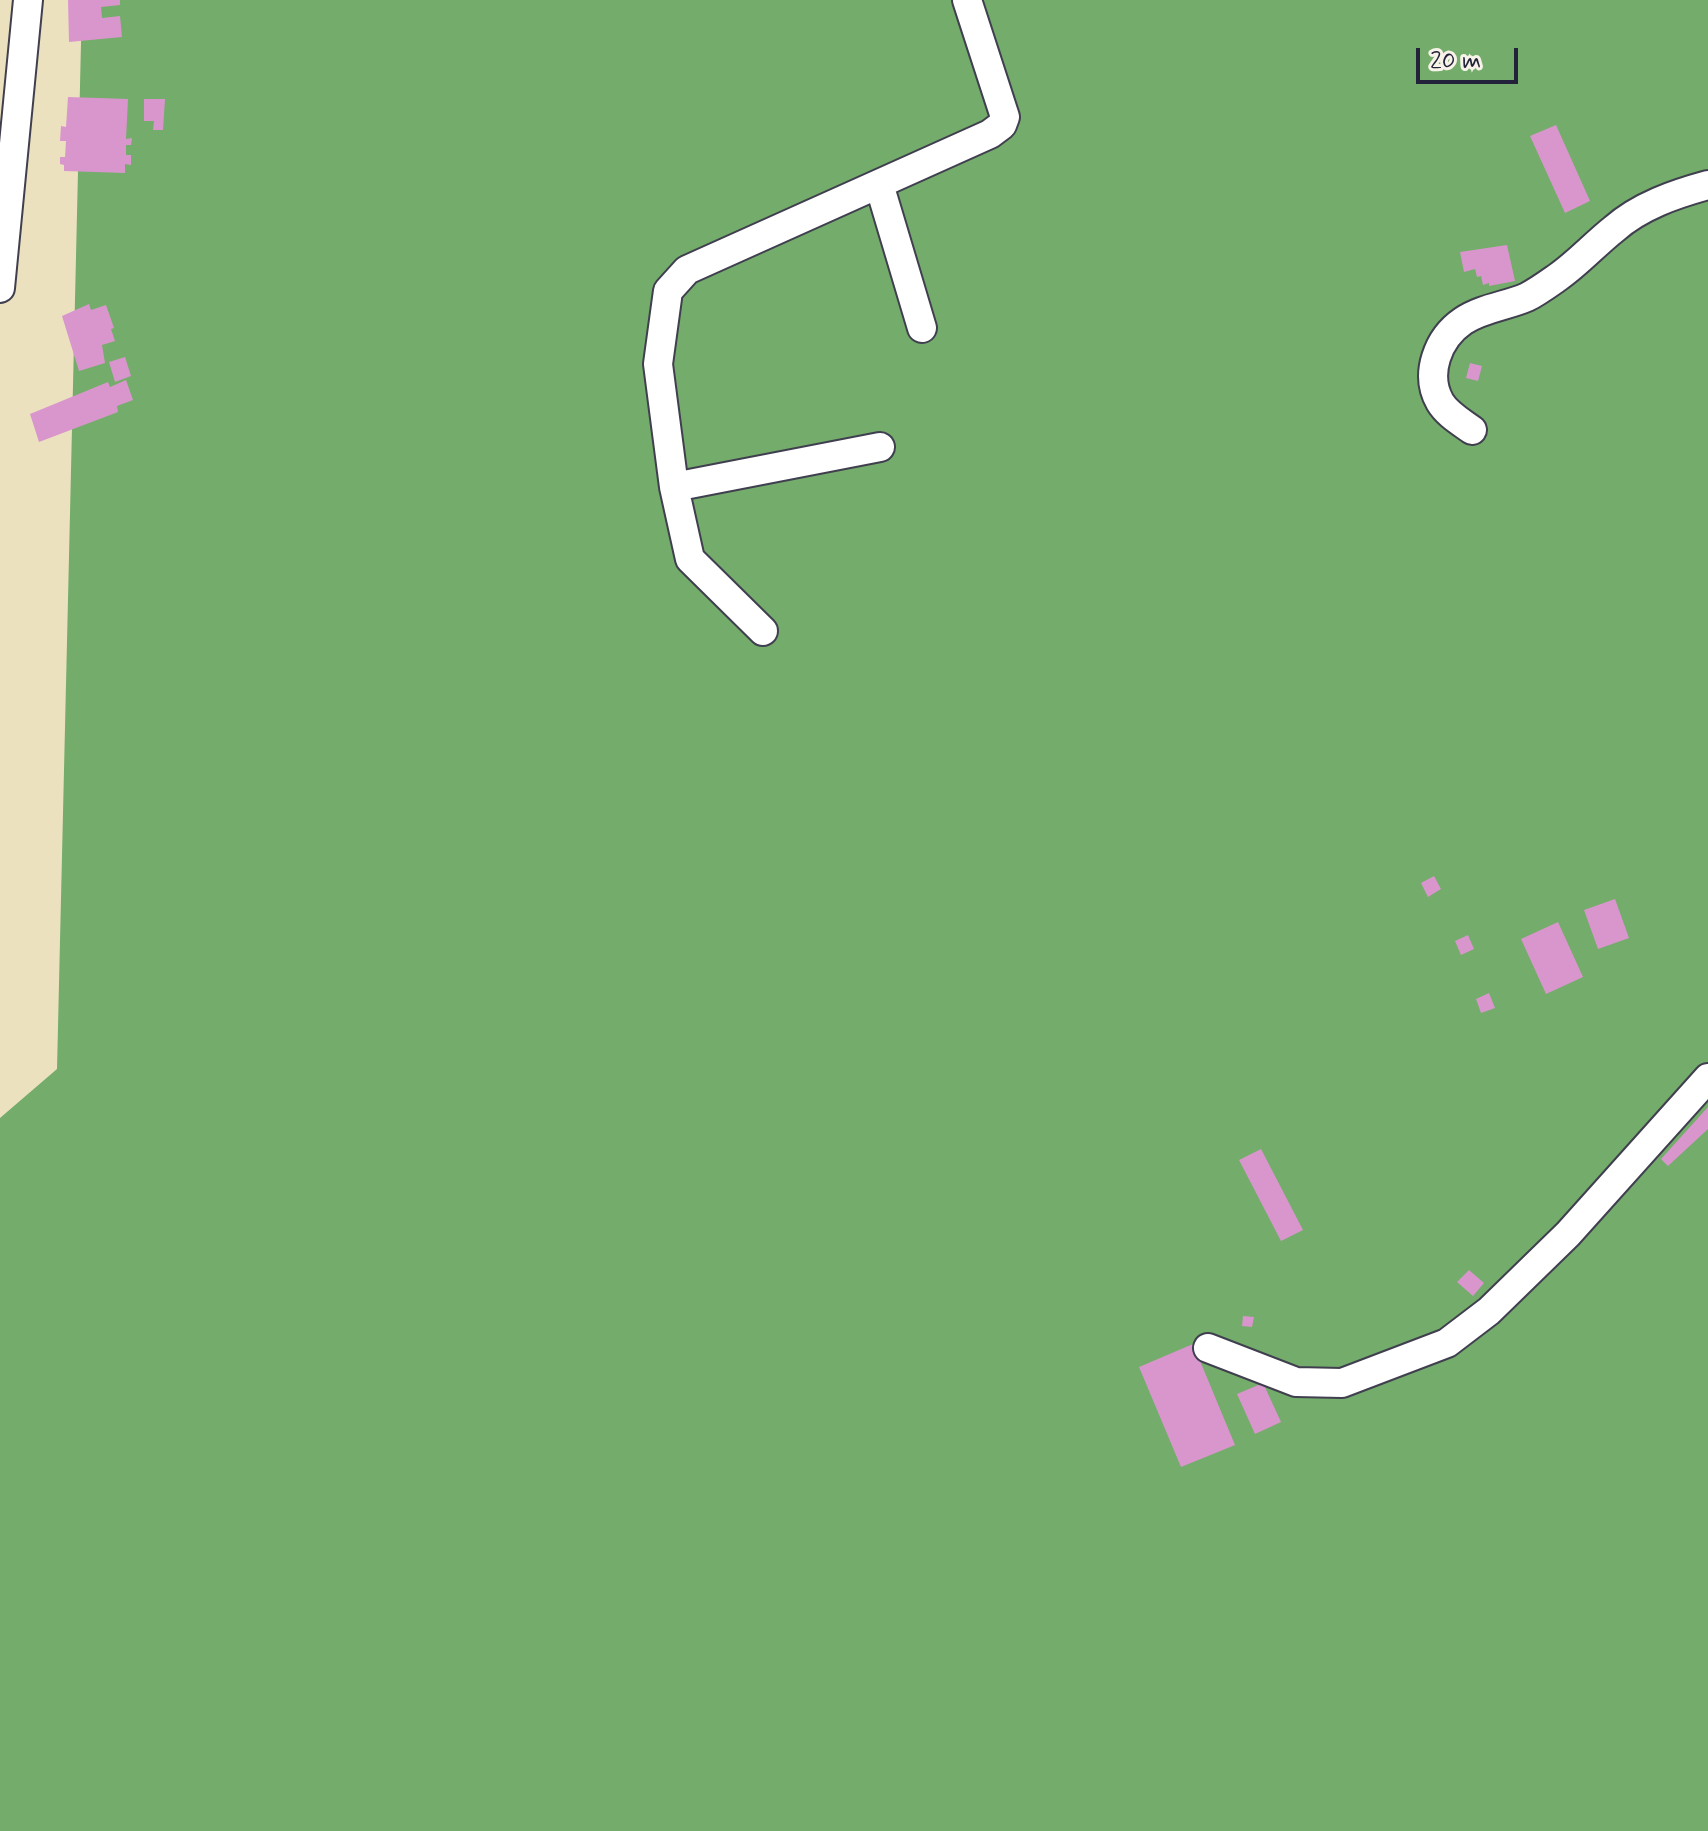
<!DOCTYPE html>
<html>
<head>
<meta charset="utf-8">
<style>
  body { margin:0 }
  #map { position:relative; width:1708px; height:1831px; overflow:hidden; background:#ebe1bf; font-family:Mynerve,sans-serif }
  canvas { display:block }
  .scale { position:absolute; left:1416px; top:48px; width:102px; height:36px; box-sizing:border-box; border:4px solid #22223b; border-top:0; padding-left:10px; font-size:24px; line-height:28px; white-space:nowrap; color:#22223b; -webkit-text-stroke:6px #f7f3e8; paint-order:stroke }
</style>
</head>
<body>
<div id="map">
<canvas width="1708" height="1831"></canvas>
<div class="scale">20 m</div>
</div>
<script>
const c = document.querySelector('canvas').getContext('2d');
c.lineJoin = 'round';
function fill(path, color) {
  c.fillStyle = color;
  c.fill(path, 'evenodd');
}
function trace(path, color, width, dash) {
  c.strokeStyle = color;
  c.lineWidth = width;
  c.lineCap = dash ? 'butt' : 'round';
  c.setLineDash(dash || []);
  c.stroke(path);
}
const forest = new Path2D(`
  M82,0H1708V1831H0V1118L57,1069Z`);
const building = new Path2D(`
  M68,0H120V5L101,7L102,18L120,16L122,37L69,42Z
  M68,97L128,99L126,139L132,138L131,145H126V155H131V165L125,164V173L64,171V165L60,164V157H65L66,141H60L61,126L66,127Z
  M144,99H165L163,130H153L154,121H144Z
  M1556,125L1590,201L1565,213L1530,136Z
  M1507,245L1515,281L1489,286V283L1483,285L1481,276L1477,277L1475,269L1464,272L1460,252Z
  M89,304L91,310L106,305L114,328L111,329L115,341L102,345L105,363L79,371L62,316Z
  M125,357L131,376L115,382L109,362Z
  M1470,363L1482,366L1478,381L1466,378Z
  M126,380L133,400L117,406L118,412L39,442L30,414L108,382L110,387Z
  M1434,876L1441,889L1428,897L1421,883Z
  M1615,899L1629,938L1598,949L1584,910Z
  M1558,922L1583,977L1546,994L1521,939Z
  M1468,935L1474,949L1461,955L1455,941Z
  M1489,993L1495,1008L1481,1013L1476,999Z
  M1708,1107V1129L1668,1166L1661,1159Z
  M1261,1149L1303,1230L1281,1241L1239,1160Z
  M1469,1270L1484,1283L1473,1296L1457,1282Z
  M1243,1316L1254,1317L1252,1327L1242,1326Z
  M1193,1344L1235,1445L1181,1467L1139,1367Z
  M1263,1383L1281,1422L1255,1434L1237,1394Z`);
const minor = new Path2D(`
  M879,184L922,328
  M0,288L28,0
  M1472,430C1461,422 1447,414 1440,402C1424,374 1438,338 1463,321C1482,308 1507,306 1527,297C1537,292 1548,284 1558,277C1578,263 1595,244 1614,229C1640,206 1675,194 1708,185
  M674,487L880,447
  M763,631L690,559L674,487L658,364L668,291L687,270L990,134L1002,125L1005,117L967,0
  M1208,1348L1296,1382L1342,1383L1447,1343L1489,1311L1568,1234L1708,1078`);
fill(forest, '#74ac6b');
fill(building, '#d996cd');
trace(minor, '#403f4f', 32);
trace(minor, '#fff', 28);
</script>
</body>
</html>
